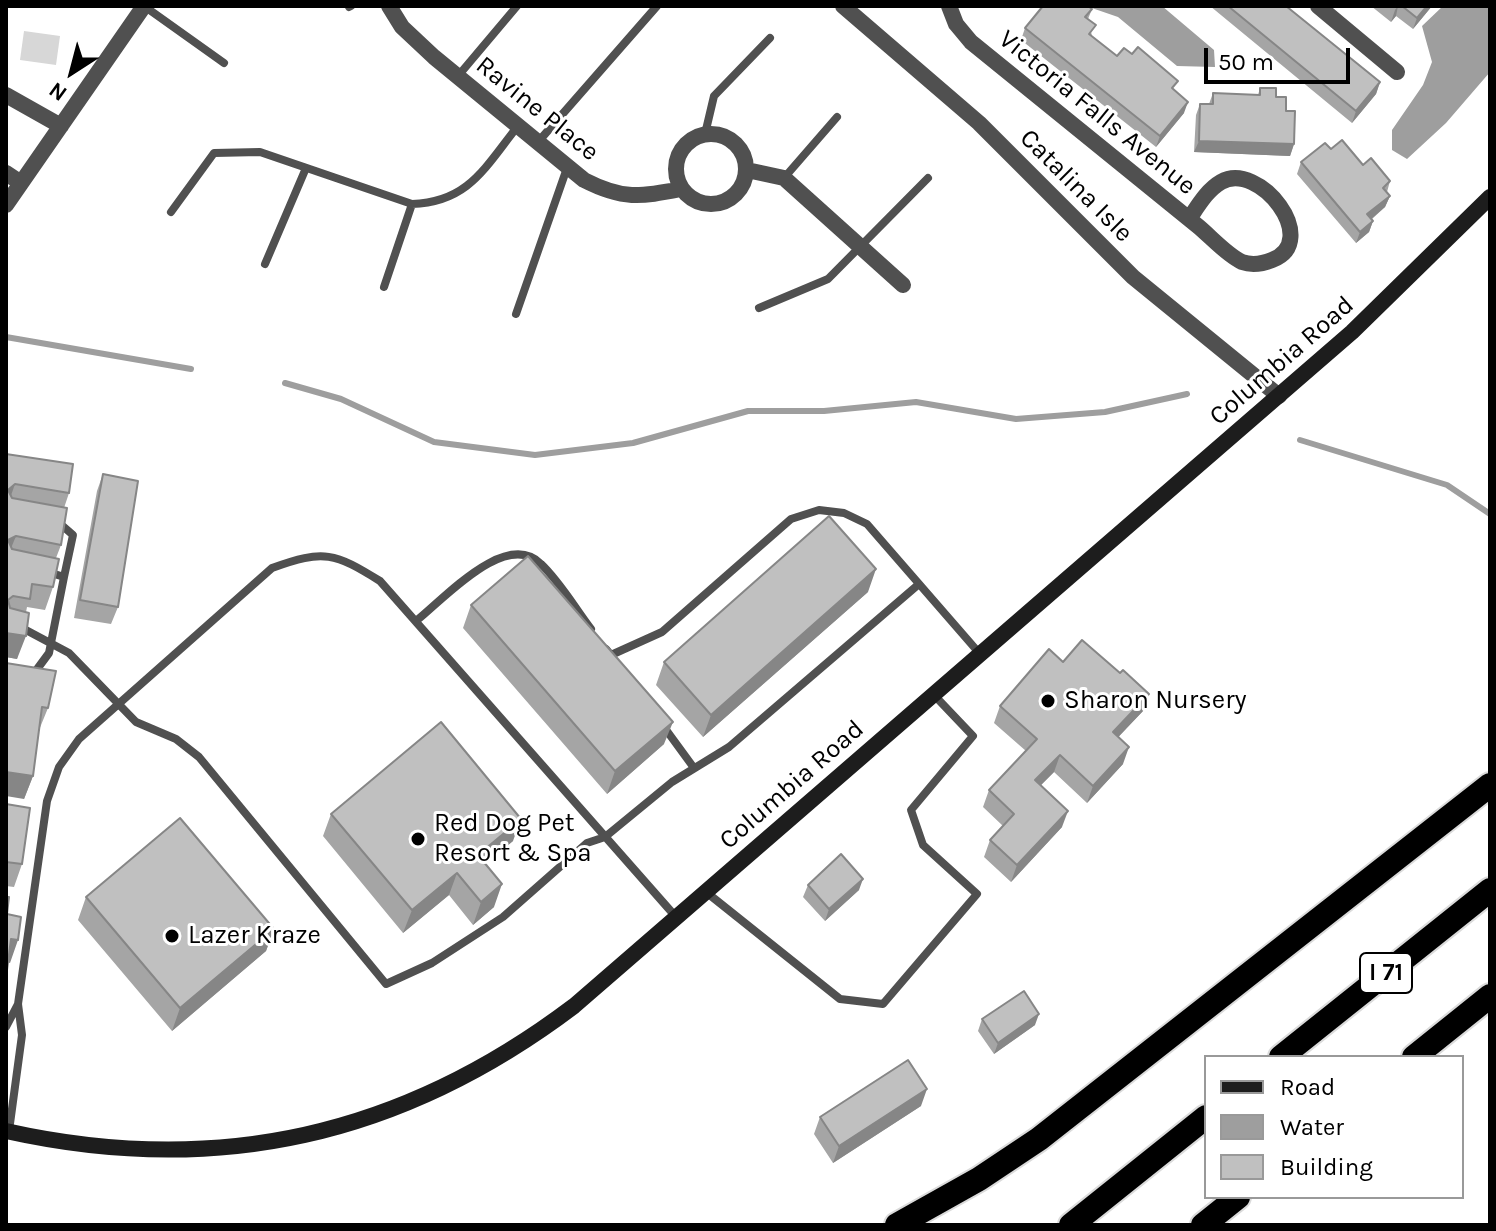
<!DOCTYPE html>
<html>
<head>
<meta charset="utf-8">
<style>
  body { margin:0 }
  #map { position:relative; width:1496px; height:1231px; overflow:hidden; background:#fff; font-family:Karla,sans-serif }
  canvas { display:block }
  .frame { position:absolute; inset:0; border:8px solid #000; pointer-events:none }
  .legend { position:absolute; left:1204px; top:1055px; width:260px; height:144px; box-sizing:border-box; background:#fff; border:2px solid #999; margin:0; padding:10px 14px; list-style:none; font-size:24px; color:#000 }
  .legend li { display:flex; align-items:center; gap:16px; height:40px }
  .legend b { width:40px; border:2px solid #999 }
  .north { position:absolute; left:32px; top:32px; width:80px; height:80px; -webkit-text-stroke:6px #fff; paint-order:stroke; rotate:216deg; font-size:22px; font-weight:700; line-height:32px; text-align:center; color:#000 }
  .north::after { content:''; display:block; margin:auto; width:28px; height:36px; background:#000; clip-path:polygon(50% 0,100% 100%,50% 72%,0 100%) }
  .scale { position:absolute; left:1204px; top:48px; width:146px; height:36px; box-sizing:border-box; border:4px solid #000; border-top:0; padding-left:10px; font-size:24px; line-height:28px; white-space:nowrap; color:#000; -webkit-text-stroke:6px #fff; paint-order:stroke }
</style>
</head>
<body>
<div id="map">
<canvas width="1496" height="1231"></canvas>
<div class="frame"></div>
<ul class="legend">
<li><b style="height:10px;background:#1d1d1d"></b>Road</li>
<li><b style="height:22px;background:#9e9e9e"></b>Water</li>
<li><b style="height:22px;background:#c0c0c0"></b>Building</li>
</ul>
<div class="north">N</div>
<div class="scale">50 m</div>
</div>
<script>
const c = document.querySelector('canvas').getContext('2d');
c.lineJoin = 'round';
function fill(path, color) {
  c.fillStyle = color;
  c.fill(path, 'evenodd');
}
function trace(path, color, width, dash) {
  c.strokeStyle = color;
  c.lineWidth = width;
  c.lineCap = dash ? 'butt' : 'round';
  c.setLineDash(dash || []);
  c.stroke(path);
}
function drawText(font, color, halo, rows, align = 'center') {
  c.font = font + ' Karla,sans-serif';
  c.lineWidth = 6;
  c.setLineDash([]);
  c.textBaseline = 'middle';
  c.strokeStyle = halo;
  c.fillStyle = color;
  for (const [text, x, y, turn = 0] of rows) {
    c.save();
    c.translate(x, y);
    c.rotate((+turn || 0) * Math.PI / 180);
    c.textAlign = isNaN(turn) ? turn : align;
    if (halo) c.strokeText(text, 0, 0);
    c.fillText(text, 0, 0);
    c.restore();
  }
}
const green = new Path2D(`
  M24,31L60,36L56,65L20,60Z`);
const water = new Path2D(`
  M1086,6H1162L1214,50L1215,67L1177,66L1118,17Z
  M1443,6H1490V72L1446,123L1407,159L1392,150V130L1423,85L1432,62L1422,26Z`);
const stream = new Path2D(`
  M6,337L191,369
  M285,383L341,399L434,442L535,455L633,443L748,411H824L916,402L1016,419L1105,412L1187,394
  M1300,440L1447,485L1490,514`);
const lane = new Path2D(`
  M144,6L224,63
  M349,7L351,6
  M458,76L517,6
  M705,134L714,96L770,38
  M538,142L657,6
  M784,178L837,117
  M171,212L214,153L260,152L412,204C469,202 485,167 518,126
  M265,264L306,168
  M384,287L412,204
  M759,308L828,279L928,178
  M516,314L567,168
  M58,522L73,535L64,577
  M416,621C444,599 506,529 541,564C560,582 575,608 591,629
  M6,625L24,629L69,653L136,722L176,739L199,757L386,984L432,963L503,917L587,843L605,837L672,782L729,747L919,584
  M606,649L611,655L662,632L791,519L819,510L844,513L867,524L980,654
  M32,676L49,653L64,577L45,571
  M664,727L694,768
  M706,892L840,999L883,1004L977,894L923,845L911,810L973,736L934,695
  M6,1027L18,1004
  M9,1131L22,1035L18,1004L47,801L59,767L79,739L272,568C324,549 335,553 380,581L676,917`);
const street = new Path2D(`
  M389,6L402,27L434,57L584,180C623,200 640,197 681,189
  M843,6L979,123L1133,277L1279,396
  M949,6L956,24L971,42C1047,104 1123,166 1199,227C1212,238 1227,255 1242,262C1253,266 1262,264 1272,260C1322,241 1259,160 1221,182C1207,190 1198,206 1189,219
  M1318,6L1397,72
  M6,95L61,126
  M676 169a35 35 0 1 1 70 0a35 35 0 1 1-70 0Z
  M747,170L784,178L903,285
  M6,173L21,183
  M6,205L144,6`);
const secondary = new Path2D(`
  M6,1131C217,1178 402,1136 574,1006L1352,332L1490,197`);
const highway = new Path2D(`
  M1281,1057L1490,890
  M1414,1057L1490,996
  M897,1225L979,1179L1039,1139L1490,785
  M1071,1225L1206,1117
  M1203,1225L1238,1197`);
const wall = new Path2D(`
  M1210,6H1286L1380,82L1376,94L1352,123Z
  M1371,6H1432L1413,29L1396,16L1391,22Z
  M1092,9L1088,19L1092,36L1117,56L1174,90L1184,113L1156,147L1021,40L1025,28Z
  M1260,88L1276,97L1286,111L1294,144L1290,156L1194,152L1196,115L1200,104H1209L1213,93L1258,95Z
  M1331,149L1363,165L1390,181L1387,192L1390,196L1385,207L1372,219L1373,221L1369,232L1356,243L1297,174L1301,162Z
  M6,454L69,493L64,508L61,545L56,558L53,587L45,610L27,607L17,659L6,657Z
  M103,474L118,607L111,624L74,618L97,491Z
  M868,592L703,737L656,685L664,662Z
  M471,605L664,744L607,794L463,628Z
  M6,663L48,708L39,730L33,776L24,799Z
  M1000,706L1143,711L1118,737L1123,764L1087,803L1054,772L1041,785L1062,827L1011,882L984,857L990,840L1003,826L983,807L989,790L1026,751L994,723Z
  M6,804L22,864L14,887L6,886Z
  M331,814L513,841L485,864L494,907L473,925L449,895L403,933L323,836Z
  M808,885L859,890L825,921L803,897Z
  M86,897L274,929L266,951L172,1031L78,920Z
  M982,1019L1035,1025L994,1054L978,1031Z
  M921,1106L833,1163L814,1134L820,1117Z`);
const shadedWall = new Path2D(`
  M1398,6L1396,16L1391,22L1395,10Z
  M1427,6H1432L1413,29L1417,18Z
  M1380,82L1376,94L1352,123L1356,111Z
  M1188,102L1184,113L1156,147L1160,136Z
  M1199,141L1294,144L1290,156L1194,152Z
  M1390,196L1385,207L1363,226L1367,214Z
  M1373,221L1369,232L1356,243L1360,232Z
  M15,484L7,507L8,490Z
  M16,536L7,558L8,540Z
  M876,569L868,592L703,737L711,715Z
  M6,633L26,636L17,659L6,657Z
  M1149,694L1143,711L1107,749L1113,732Z
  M673,722L664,744L607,794L615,771Z
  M1129,747L1123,764L1087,803L1093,786Z
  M1060,755L1054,772L1029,797L1035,780Z
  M6,772L33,776L24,799L6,796Z
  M1068,811L1062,827L1011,882L1017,865Z
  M521,819L513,841L469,878L478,855Z
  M457,873L449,895L403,933L412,910Z
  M863,879L859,890L825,921L829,909Z
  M502,884L494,907L473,925L481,902Z
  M274,929L266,951L172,1031L180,1008Z
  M11,939L18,940L10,963L6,962Z
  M1039,1014L1035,1025L994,1054L998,1043Z
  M927,1089L921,1106L833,1163L839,1146Z`);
const building = new Path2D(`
  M1043,6H1088L1092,9L1085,17L1096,25L1089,34L1117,56L1124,48L1132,54L1138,47L1178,81L1172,88L1188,102L1160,136L1025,28Z
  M1228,6H1286L1380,82L1356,111Z
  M1402,6H1427L1417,18Z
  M1260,88H1276V97H1286V111H1295L1294,144L1199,141L1200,104H1213V93L1260,95Z
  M1342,140L1363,165L1371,158L1390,181L1383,188L1390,196L1367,214L1373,221L1360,232L1301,162L1325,143L1331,149Z
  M6,454L73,464L69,493L15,484L8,490L12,498L67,508L61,545L16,536L8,540L12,549L59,559L53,587L32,584L30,599L13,596L8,600L10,608L29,613L26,636L6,633Z
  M103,474L138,481L118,607L80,600Z
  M829,516L876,569L711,715L664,662Z
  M528,556L673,722L615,771L471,605Z
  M1082,640L1120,673L1123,670L1149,694L1113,732L1129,747L1093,786L1060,755L1035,780L1068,811L1017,865L990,840L1014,814L989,790L1037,739L1000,706L1049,649L1063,662Z
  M6,663L56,671L48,708L42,707L33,776L6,772Z
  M441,722L521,819L478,855L502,884L481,902L457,873L412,910L331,814Z
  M6,804L30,808L22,864L6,862Z
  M180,818L274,929L180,1008L86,897Z
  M841,854L863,879L829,909L808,885Z
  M6,897H9L7,914L21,917L18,940L11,939L7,970Z
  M1024,991L1039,1014L998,1043L982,1019Z
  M908,1060L927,1089L839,1146L820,1117Z`);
const markers = [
  [1048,701,8,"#000"],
  [418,839,8,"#000"],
  [172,936,8,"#000"]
];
const shields = [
  [1386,973,52]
];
const shieldNames = [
  ["I 71",1386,973]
];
const streetNames = [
  ["Ravine Place",537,109,39],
  ["Victoria Falls Avenue",1097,113,39],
  ["Catalina Isle",1076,186,45],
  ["Columbia Road",1282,361,-41],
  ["Columbia Road",792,785,-41]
];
const poiNames = [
  ["Sharon Nursery",1064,701],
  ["Red Dog Pet",434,824],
  ["Resort & Spa",434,854],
  ["Lazer Kraze",188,936]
];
fill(green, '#d7d7d7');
fill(water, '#9e9e9e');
trace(stream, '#9e9e9e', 6);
trace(highway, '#dbdbdb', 28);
trace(lane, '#505050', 8);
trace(street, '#505050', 16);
trace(secondary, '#1d1d1d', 16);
trace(highway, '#000', 24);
fill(wall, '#a5a5a5');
fill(shadedWall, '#868686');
fill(building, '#c0c0c0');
trace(building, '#868686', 2);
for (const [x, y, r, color] of markers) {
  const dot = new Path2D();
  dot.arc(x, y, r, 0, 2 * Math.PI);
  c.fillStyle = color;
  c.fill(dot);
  trace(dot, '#fff', 3);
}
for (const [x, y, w] of shields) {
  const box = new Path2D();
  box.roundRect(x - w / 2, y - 20, w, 40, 6);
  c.fillStyle = '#fff';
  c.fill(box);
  trace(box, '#000', 2);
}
drawText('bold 24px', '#000', null, shieldNames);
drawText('26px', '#000', '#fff', streetNames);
drawText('26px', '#000', '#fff', poiNames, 'left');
</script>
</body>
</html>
